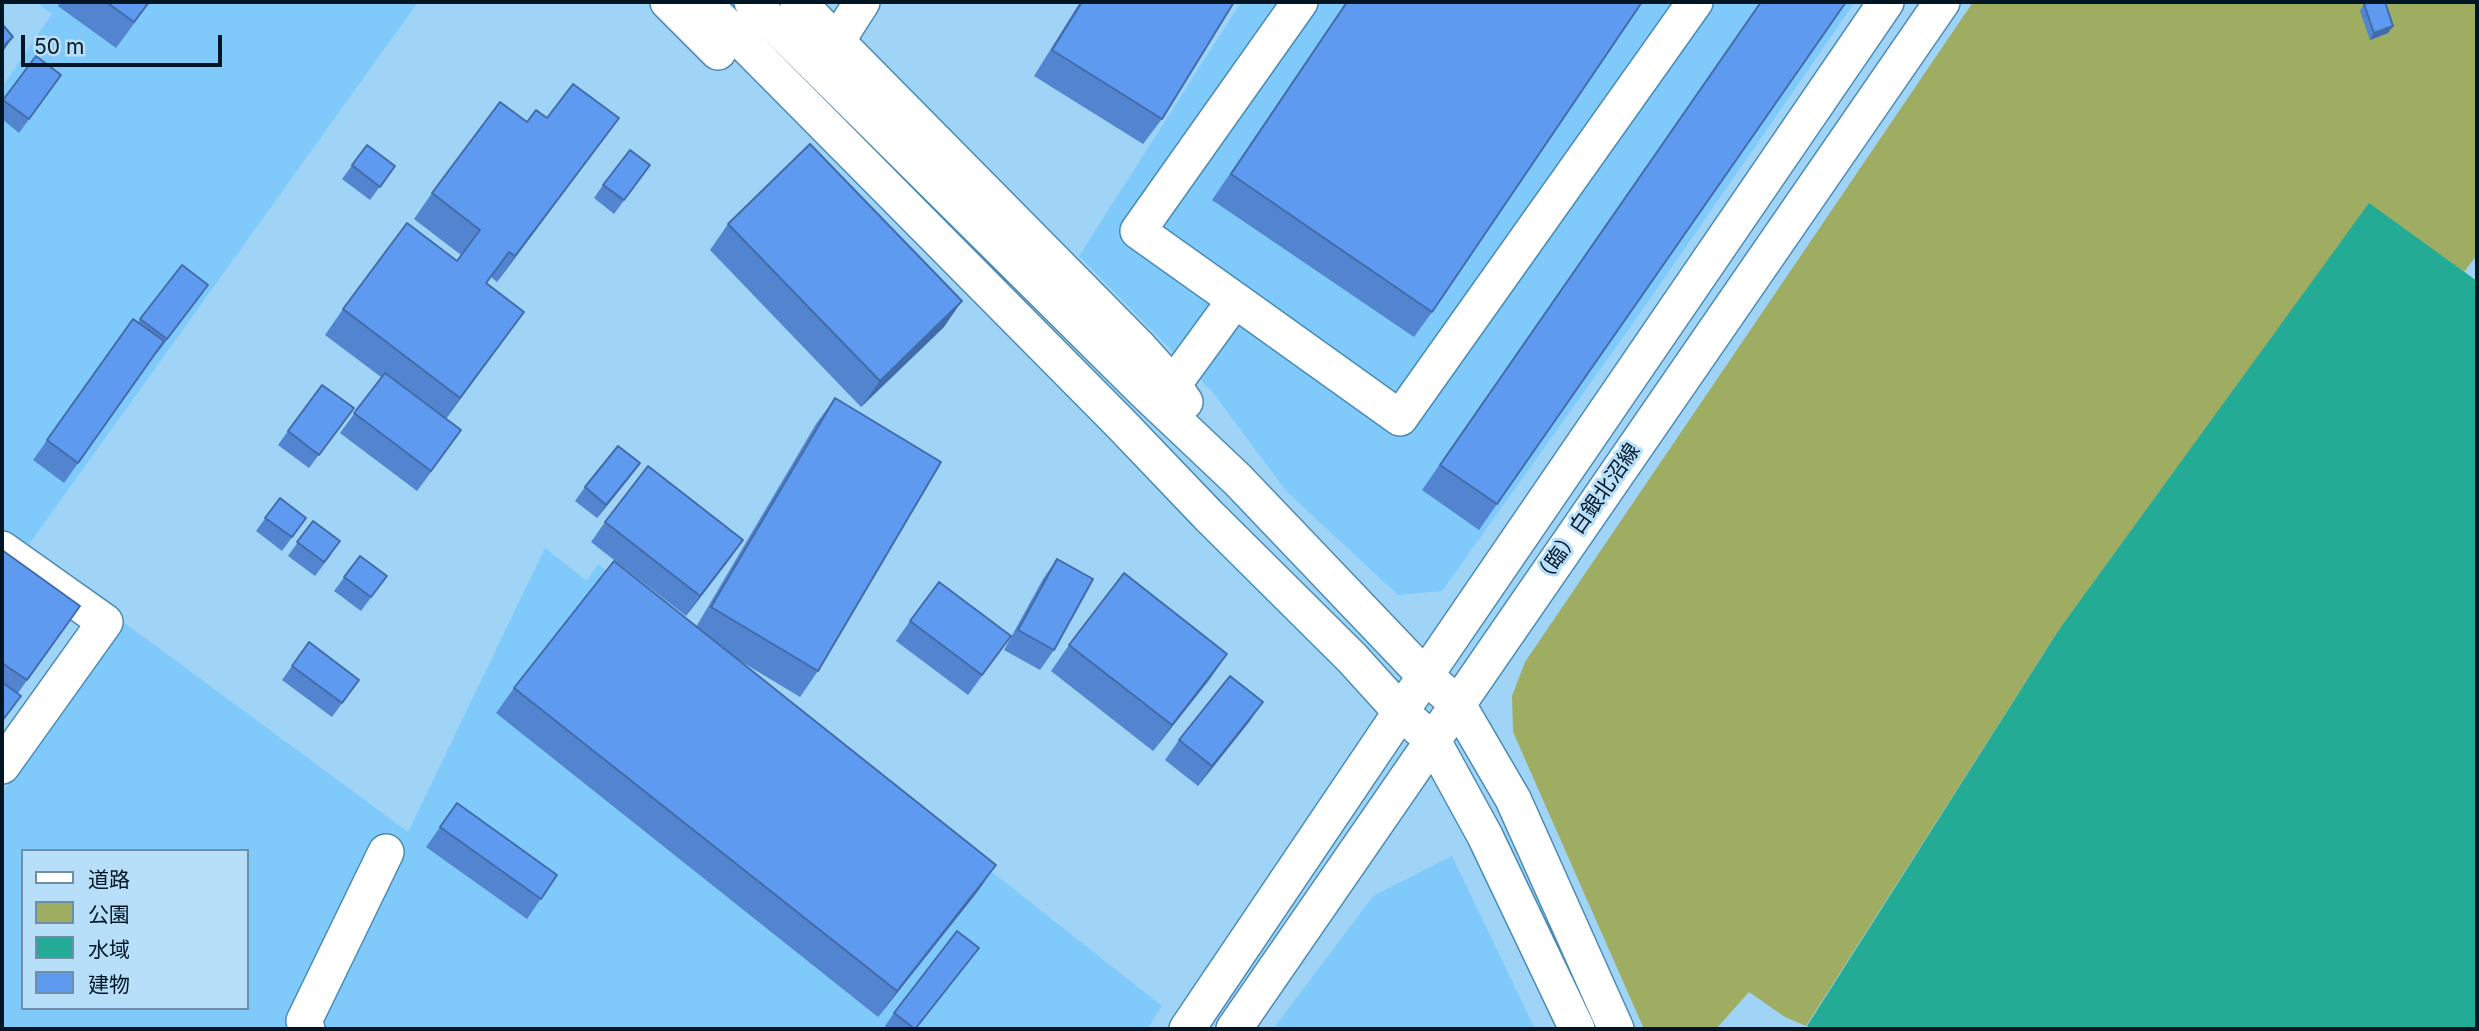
<!DOCTYPE html>
<html>
<head>
<meta charset="utf-8">
<style>
  body { margin:0 }
  #map { position:relative; width:2479px; height:1031px; overflow:hidden; background:#9fd4f7; font-family:Inter,"Noto Sans JP",sans-serif }
  canvas { display:block }
  .frame { position:absolute; inset:0; border:4px solid #001625; pointer-events:none }
  .legend { position:absolute; left:21px; top:849px; width:228px; height:161px; box-sizing:border-box; background:#b8dffa; border:2px solid #6e8fa5; margin:0; padding:9px 12px; list-style:none; font-size:21px; color:#001625 }
  .legend li { display:flex; align-items:center; gap:14px; height:35px }
  .legend b { width:35px; border:2px solid #6e8fa5 }
  .scale { position:absolute; left:21px; top:35px; width:201px; height:32px; box-sizing:border-box; border:4px solid #001625; border-top:0; padding-left:9px; font-size:21px; line-height:24px; white-space:nowrap; color:#001625; -webkit-text-stroke:5px #b8dffa; paint-order:stroke }
</style>
</head>
<body>
<div id="map">
<canvas width="2479" height="1031"></canvas>
<div class="frame"></div>
<ul class="legend">
<li><b style="height:9px;background:#fff"></b>道路</li>
<li><b style="height:19px;background:#9fad63"></b>公園</li>
<li><b style="height:19px;background:#24ab95"></b>水域</li>
<li><b style="height:19px;background:#5f9af1"></b>建物</li>
</ul>
<div class="scale">50 m</div>
</div>
<script>
const c = document.querySelector('canvas').getContext('2d');
c.lineJoin = 'round';
function fill(path, color) {
  c.fillStyle = color;
  c.fill(path, 'evenodd');
}
function trace(path, color, width, dash) {
  c.strokeStyle = color;
  c.lineWidth = width;
  c.lineCap = dash ? 'butt' : 'round';
  c.setLineDash(dash || []);
  c.stroke(path);
}
function drawText(font, color, halo, rows, align = 'center') {
  c.font = font + ' Inter,"Noto Sans JP",sans-serif';
  c.lineWidth = 6;
  c.setLineDash([]);
  c.textBaseline = 'middle';
  c.strokeStyle = halo;
  c.fillStyle = color;
  for (const [text, x, y, turn = 0] of rows) {
    c.save();
    c.translate(x, y);
    c.rotate((+turn || 0) * Math.PI / 180);
    c.textAlign = isNaN(turn) ? turn : align;
    if (halo) c.strokeText(text, 0, 0);
    c.fillText(text, 0, 0);
    c.restore();
  }
}
const built = new Path2D(`
  M36,2H418L27,547L2,529V87L52,14Z
  M1241,2H1855L1636,319L1442,591L1398,595L1287,492L1214,394L1079,256Z
  M545,548L587,581L598,564L784,708L1162,1006L1147,1029H2V793L122,621L408,832ZM23,851H247V1008H23Z
  M1452,856L1535,1029H1273L1373,896Z`);
const green = new Path2D(`
  M1973,2H2477V255L2464,272L2369,204L2060,628L1806,1026L1785,1017L1749,992L1716,1029H1644L1513,732L1512,696L1525,662Z`);
const water = new Path2D(`
  M2369,203L2477,281V1029H1811L1807,1026L2060,628Z`);
const minor = new Path2D(`
  M668,2L718,52
  M703,2L1121,424L1208,515L1352,658L1401,712L1433,741L1485,836L1577,1029
  M752,2L1145,392L1238,480L1425,676L1457,703L1513,799L1616,1029
  M798,2L1138,346L1173,385L1185,402
  M837,41L862,2
  M1235,300L1138,231L1300,2
  M1173,385L1235,300L1400,418L1695,2
  M2,549L105,622L2,766
  M307,1029L304,1021L386,852
  M1187,1029L1425,676L1886,2
  M1234,1029L1942,2`);
const wall = new Path2D(`
  M61,2H150L116,48L58,6Z
  M1080,2H1234L1162,119L1143,144L1034,76Z
  M1347,2L1432,312L1414,337L1212,200Z
  M1761,2H1846L1479,530L1422,490Z
  M2364,4L2393,26L2388,33L2370,40L2360,11Z
  M36,56L61,75L19,133L2,119V102Z
  M547,118H619L497,282L491,277L487,283L524,312L446,419L461,430L417,491L340,433L381,377L325,335L343,309L457,261L461,255L414,219L432,193L527,122Z
  M367,145L395,166L370,200L342,179Z
  M650,165L614,214L594,198L603,185Z
  M728,224L944,327L861,407L710,250Z
  M182,265L208,285L157,353V352L64,483L33,460L133,319L138,322Z
  M835,398L818,671L800,697L737,659L996,865L978,891L878,1017L496,713L514,688L696,627L816,424Z
  M354,408L309,468L278,445L288,431Z
  M630,477L597,518L575,501L585,487Z
  M280,498L306,518L282,551L256,531Z
  M313,521L331,555L315,576L288,556Z
  M605,522L743,540L729,560L686,616L591,542Z
  M2,550L80,606L18,693L2,722Z
  M360,556L387,576L361,611L334,591Z
  M1057,559L1054,650L1040,670L1004,650L1043,579Z
  M910,621L1011,636L968,695L896,641Z
  M309,642L359,680L332,717L282,680Z
  M1069,645L1227,654L1209,680L1153,751L1051,671Z
  M1263,702L1249,722L1198,786L1165,760L1179,740Z
  M457,803L557,875L527,919L426,847Z
  M979,948L916,1029H888L885,1026L894,1013Z`);
const shadedWall = new Path2D(`
  M2393,26L2388,33L2370,40L2374,33Z
  M13,37L4,50L2,52V47Z
  M619,118L600,144L497,282L515,256Z
  M208,285L198,299L157,353L167,339Z
  M962,301L944,327L861,407L880,381Z
  M524,312L506,337L442,423L460,398Z
  M461,430L447,450L417,491L431,471Z
  M640,463L630,477L597,518L606,505Z
  M743,540L729,560L686,616L700,596Z
  M1227,654L1209,680L1153,751L1172,725Z
  M1263,702L1249,722L1198,786L1212,766Z
  M996,865L978,891L878,1017L897,991Z`);
const building = new Path2D(`
  M106,2H149L134,22Z
  M1082,2H1234L1162,119L1052,50Z
  M1347,2H1642L1432,312L1231,174Z
  M1761,2H1846L1497,504L1440,465Z
  M2371,2H2385L2393,26L2374,33L2364,4Z
  M2,24L13,37L2,47Z
  M36,56L61,75L29,119L3,100Z
  M573,84L619,118L515,256L509,252L486,283L524,312L460,398L343,309L407,223L457,261L480,230L432,193L500,102L527,122L536,110L547,118Z
  M810,144L962,301L880,381L728,224Z
  M367,145L395,166L380,187L352,165Z
  M630,150L650,165L624,200L603,185Z
  M182,265L208,285L167,339L140,319Z
  M133,319L164,341L78,463L47,440Z
  M385,373L461,430L431,471L354,413Z
  M322,385L354,408L319,455L288,431Z
  M835,398L941,462L818,671L711,607Z
  M618,446L640,463L606,505L585,487Z
  M648,466L743,540L700,596L605,522Z
  M280,498L306,518L292,537L265,518Z
  M313,521L340,541L324,562L297,542Z
  M2,550L80,606L27,680L2,663Z
  M360,556L387,576L371,597L344,577Z
  M1057,559L1093,579L1054,650L1018,630Z
  M614,561L996,865L897,991L514,688Z
  M1124,573L1227,654L1172,725L1069,645Z
  M939,582L1011,636L982,675L910,621Z
  M309,642L359,680L342,703L292,666Z
  M1230,676L1263,702L1212,766L1179,740Z
  M2,682L21,696L2,721Z
  M457,803L557,875L541,899L440,827Z
  M957,931L979,948L915,1029L894,1013Z`);
const streetNames = [
  ["（臨）白銀北沼線",1587,515,-55]
];
fill(built, '#7fcafb');
fill(green, '#9fad63');
fill(water, '#24ab95');
trace(minor, '#498bb4', 38);
trace(minor, '#fff', 35);
fill(wall, '#5284cf');
fill(shadedWall, '#426ca9');
fill(building, '#5f9af1');
trace(building, '#426ca9', 2);
drawText('21px', '#001625', '#b8dffa', streetNames);
</script>
</body>
</html>
